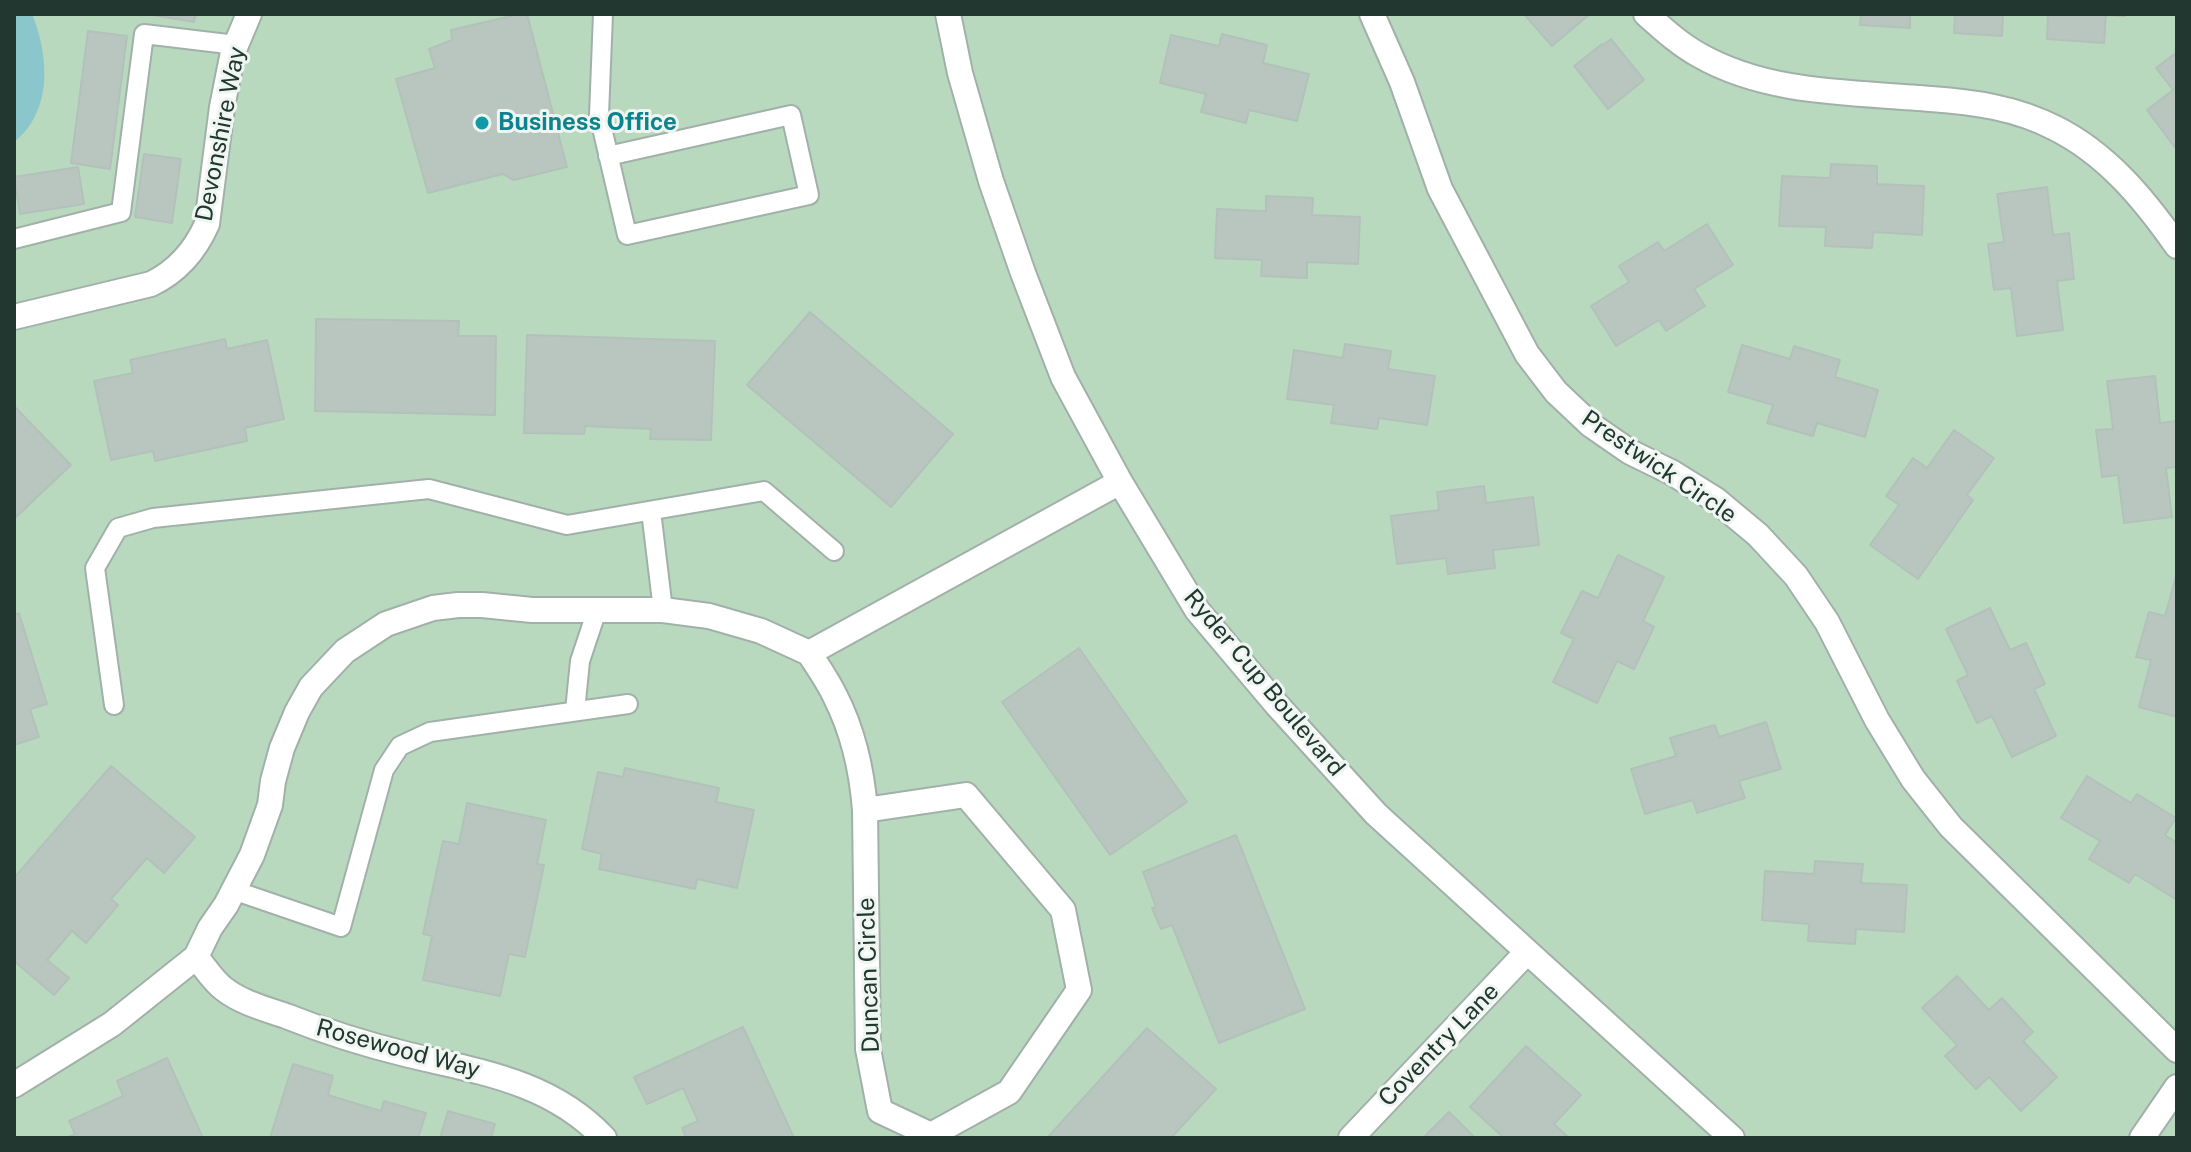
<!DOCTYPE html>
<html>
<head>
<meta charset="utf-8">
<style>
  body { margin:0 }
  #map { position:relative; width:2191px; height:1152px; overflow:hidden; background:#dfe9e4; font-family:"Public Sans",sans-serif }
  canvas { display:block }
  .frame { position:absolute; inset:0; border:16px solid #213730; pointer-events:none }
</style>
</head>
<body>
<div id="map">
<canvas width="2191" height="1152"></canvas>
<div class="frame"></div>
</div>
<script>
const c = document.querySelector('canvas').getContext('2d');
c.lineJoin = 'round';
function fill(path, color) {
  c.fillStyle = color;
  c.fill(path, 'evenodd');
}
function trace(path, color, width, dash) {
  c.strokeStyle = color;
  c.lineWidth = width;
  c.lineCap = dash ? 'butt' : 'round';
  c.setLineDash(dash || []);
  c.stroke(path);
}
function drawText(font, color, halo, rows, align = 'center') {
  c.font = font + ' "Public Sans",sans-serif';
  c.lineWidth = 6;
  c.setLineDash([]);
  c.textBaseline = 'middle';
  c.strokeStyle = halo;
  c.fillStyle = color;
  for (const [text, x, y, turn = 0] of rows) {
    c.save();
    c.translate(x, y);
    c.rotate((+turn || 0) * Math.PI / 180);
    c.textAlign = isNaN(turn) ? turn : align;
    if (halo) c.strokeText(text, 0, 0);
    c.fillText(text, 0, 0);
    c.restore();
  }
}
const green = new Path2D(`
  M14,14H2177V1138H14Z`);
const water = new Path2D(`
  M14,14H32C49,56 53,111 14,142Z`);
const building = new Path2D(`
  M147,14H196L194,22Z
  M520,14H527L567,167L514,180L503,174L428,193L396,79L435,68L429,49L452,40L451,30Z
  M1524,14H1590L1552,46Z
  M1861,14H1910V28L1860,25Z
  M1955,14H2003L2002,36L1954,33Z
  M2048,14H2125V16L2106,15L2104,43L2047,39Z
  M88,31L127,36L110,169L71,163Z
  M1222,34L1267,45L1263,63L1309,74L1297,121L1249,110L1246,123L1201,112L1206,94L1160,83L1171,35L1219,46Z
  M1611,39L1644,80L1608,109L1574,66L1602,44L1603,45Z
  M2177,52V148L2176,149L2147,110L2173,90L2156,68Z
  M144,154L181,159L172,223L135,217Z
  M1831,164L1877,166V184L1924,186L1922,235L1873,232L1872,248L1825,246L1826,227L1779,226L1782,176L1830,178Z
  M78,167L84,204L20,214L14,177Z
  M2047,187L2053,235L2069,233L2074,279L2057,281L2063,330L2017,336L2011,288L1994,290L1988,244L2004,242L1997,194Z
  M1266,196L1313,198L1312,215L1360,217L1358,264L1307,262V278L1261,276L1262,260L1215,258L1217,209L1266,211Z
  M1707,224L1733,265L1694,289L1705,306L1666,331L1659,320L1616,346L1591,306L1629,282L1619,266L1658,242L1664,251Z
  M810,312L953,434L891,507L747,385Z
  M316,319L459,321L458,336H496L495,415L315,411Z
  M527,335L715,341L711,440L650,439L651,429L585,426L584,434L524,433Z
  M225,339L227,349L267,340L284,419L245,428L247,441L155,461L153,451L111,460L94,381L133,373L130,360Z
  M1345,344L1391,351L1388,369L1435,376L1427,425L1379,418L1377,429L1331,423L1334,405L1287,399L1294,350L1343,358Z
  M1742,345L1790,359L1794,346L1840,360L1835,377L1878,390L1865,437L1817,423L1813,436L1767,423L1773,405L1728,392Z
  M2155,376L2160,423L2176,421L2177,467L2166,468L2172,517L2124,523L2118,475L2102,477L2096,430L2113,429L2107,381Z
  M14,406L71,465L14,519Z
  M1954,430L1994,458L1967,495L1973,500L1918,579L1870,545L1899,505L1886,496L1913,458L1927,468Z
  M1484,486L1486,503L1533,497L1539,545L1493,550L1495,568L1448,574L1446,558L1397,564L1391,516L1439,510L1437,492Z
  M1618,555L1664,577L1643,621L1654,627L1634,669L1617,661L1597,703L1553,682L1574,639L1561,633L1582,591L1598,598Z
  M2177,573V717L2139,707L2151,660L2136,657L2149,612L2165,616Z
  M1990,608L2010,650L2026,643L2045,684L2034,689L2056,736L2012,757L1992,716L1977,723L1957,681L1968,675L1946,629Z
  M19,613L47,704L30,709L39,737L14,745V615Z
  M1079,648L1187,802L1110,855L1002,702Z
  M1766,722L1781,769L1739,781L1745,798L1697,813L1693,800L1645,814L1631,769L1676,756L1670,738L1715,725L1719,737Z
  M111,766L195,837L164,873L147,858L111,899L118,905L86,943L72,931L47,960L69,978L54,995L14,961V878Z
  M625,768L719,788L716,802L754,810L737,888L697,879L695,889L599,869L602,854L582,849L598,772L623,777Z
  M2087,776L2131,803L2137,794L2176,818L2165,835L2177,843V900L2135,874L2129,883L2089,859L2100,841L2061,818Z
  M467,803L546,820L537,864L544,865L525,957L509,954L500,996L423,980L432,936L423,934L443,841L459,844Z
  M1236,835L1305,1009L1219,1043L1172,925L1161,929L1152,908L1156,907L1143,872Z
  M1815,861L1863,864L1861,883L1907,885L1904,932L1856,929L1855,944L1808,941L1809,924L1762,920L1765,871L1814,874Z
  M1957,976L1989,1010L2002,998L2033,1032L2023,1041L2057,1077L2021,1111L1989,1077L1976,1089L1945,1056L1957,1045L1922,1008Z
  M743,1027L794,1138H686L682,1128L698,1121L683,1088L647,1104L634,1077Z
  M1147,1028L1216,1089L1171,1138H1047Z
  M1526,1046L1581,1095L1554,1124L1569,1138H1504L1470,1107Z
  M167,1058L203,1138H66L75,1134L69,1121L123,1096L117,1081Z
  M293,1064L333,1076L328,1095L381,1111L384,1101L426,1113L418,1138H270Z
  M448,1111L495,1124L491,1138H440Z
  M1449,1112L1475,1138H1423Z`);
const service = new Path2D(`
  M603,14L599,115L627,235L809,195L791,115L608,156
  M14,239L121,212L144,34L236,45
  M651,511L663,610
  M114,705L95,568L118,528L153,518L429,489L567,525L764,491L834,551
  M575,711L580,661L597,610
  M233,890L341,927L384,770L400,746L430,732L628,704`);
const minor = new Path2D(`
  M948,14L960,73L991,181L1023,273L1063,377L1120,482L1197,610L1277,705L1376,814L1732,1138
  M1372,14L1402,82L1440,189L1527,354L1556,392L1591,425L1630,452L1671,472L1716,500L1758,535L1796,576L1827,622L1877,720L1913,779L1951,827L2177,1050
  M1646,14C1663,29 1679,44 1699,55C1769,95 1854,92 1931,99C1974,102 2016,108 2055,128C2107,154 2144,199 2177,246
  M14,317L151,284C178,271 195,251 207,224L222,107L233,52L249,14
  M809,653C818,667 828,681 835,696C853,731 862,772 865,810L868,1049L880,1111L931,1135L1009,1092L1079,990L1063,910L966,795L865,810
  M196,957C205,967 213,981 224,989C242,1003 266,1009 286,1016C326,1032 368,1045 409,1055C481,1072 551,1082 604,1138
  M14,1085L112,1024L196,957L210,928L226,905L252,855L270,805L273,781L282,748L297,712L311,687L345,651L386,624L433,608L458,605H482L532,610H663L709,616L761,631L809,653L1120,482
  M1351,1138L1527,952
  M2142,1138L2177,1087`);
const markers = [
  [482,123,8,"#0f9aa8"]
];
const cultureNames = [
  ["Business Office",498,123]
];
const streetNames = [
  ["Devonshire Way",221,134,-79],
  ["Prestwick Circle",1659,467,34],
  ["Ryder Cup Boulevard",1264,683,50],
  ["Duncan Circle",869,975,-92],
  ["Coventry Lane",1439,1045,-46],
  ["Rosewood Way",398,1049,15]
];
fill(green, '#b9d9bf');
fill(water, '#8ac6cb');
fill(building, '#b8c6bf');
trace(building, '#b2c2ba', 2);
trace(service, '#a2b0aa', 22);
trace(minor, '#a2b0aa', 28);
trace(service, '#fff', 18);
trace(minor, '#fff', 24);
for (const [x, y, r, color] of markers) {
  const dot = new Path2D();
  dot.arc(x, y, r, 0, 2 * Math.PI);
  c.fillStyle = color;
  c.fill(dot);
  trace(dot, '#eff6f2', 3);
}
drawText('bold 24px', '#0d838f', '#eff6f2', cultureNames, 'left');
drawText('24px', '#213730', '#eff6f2', streetNames);
</script>
</body>
</html>
